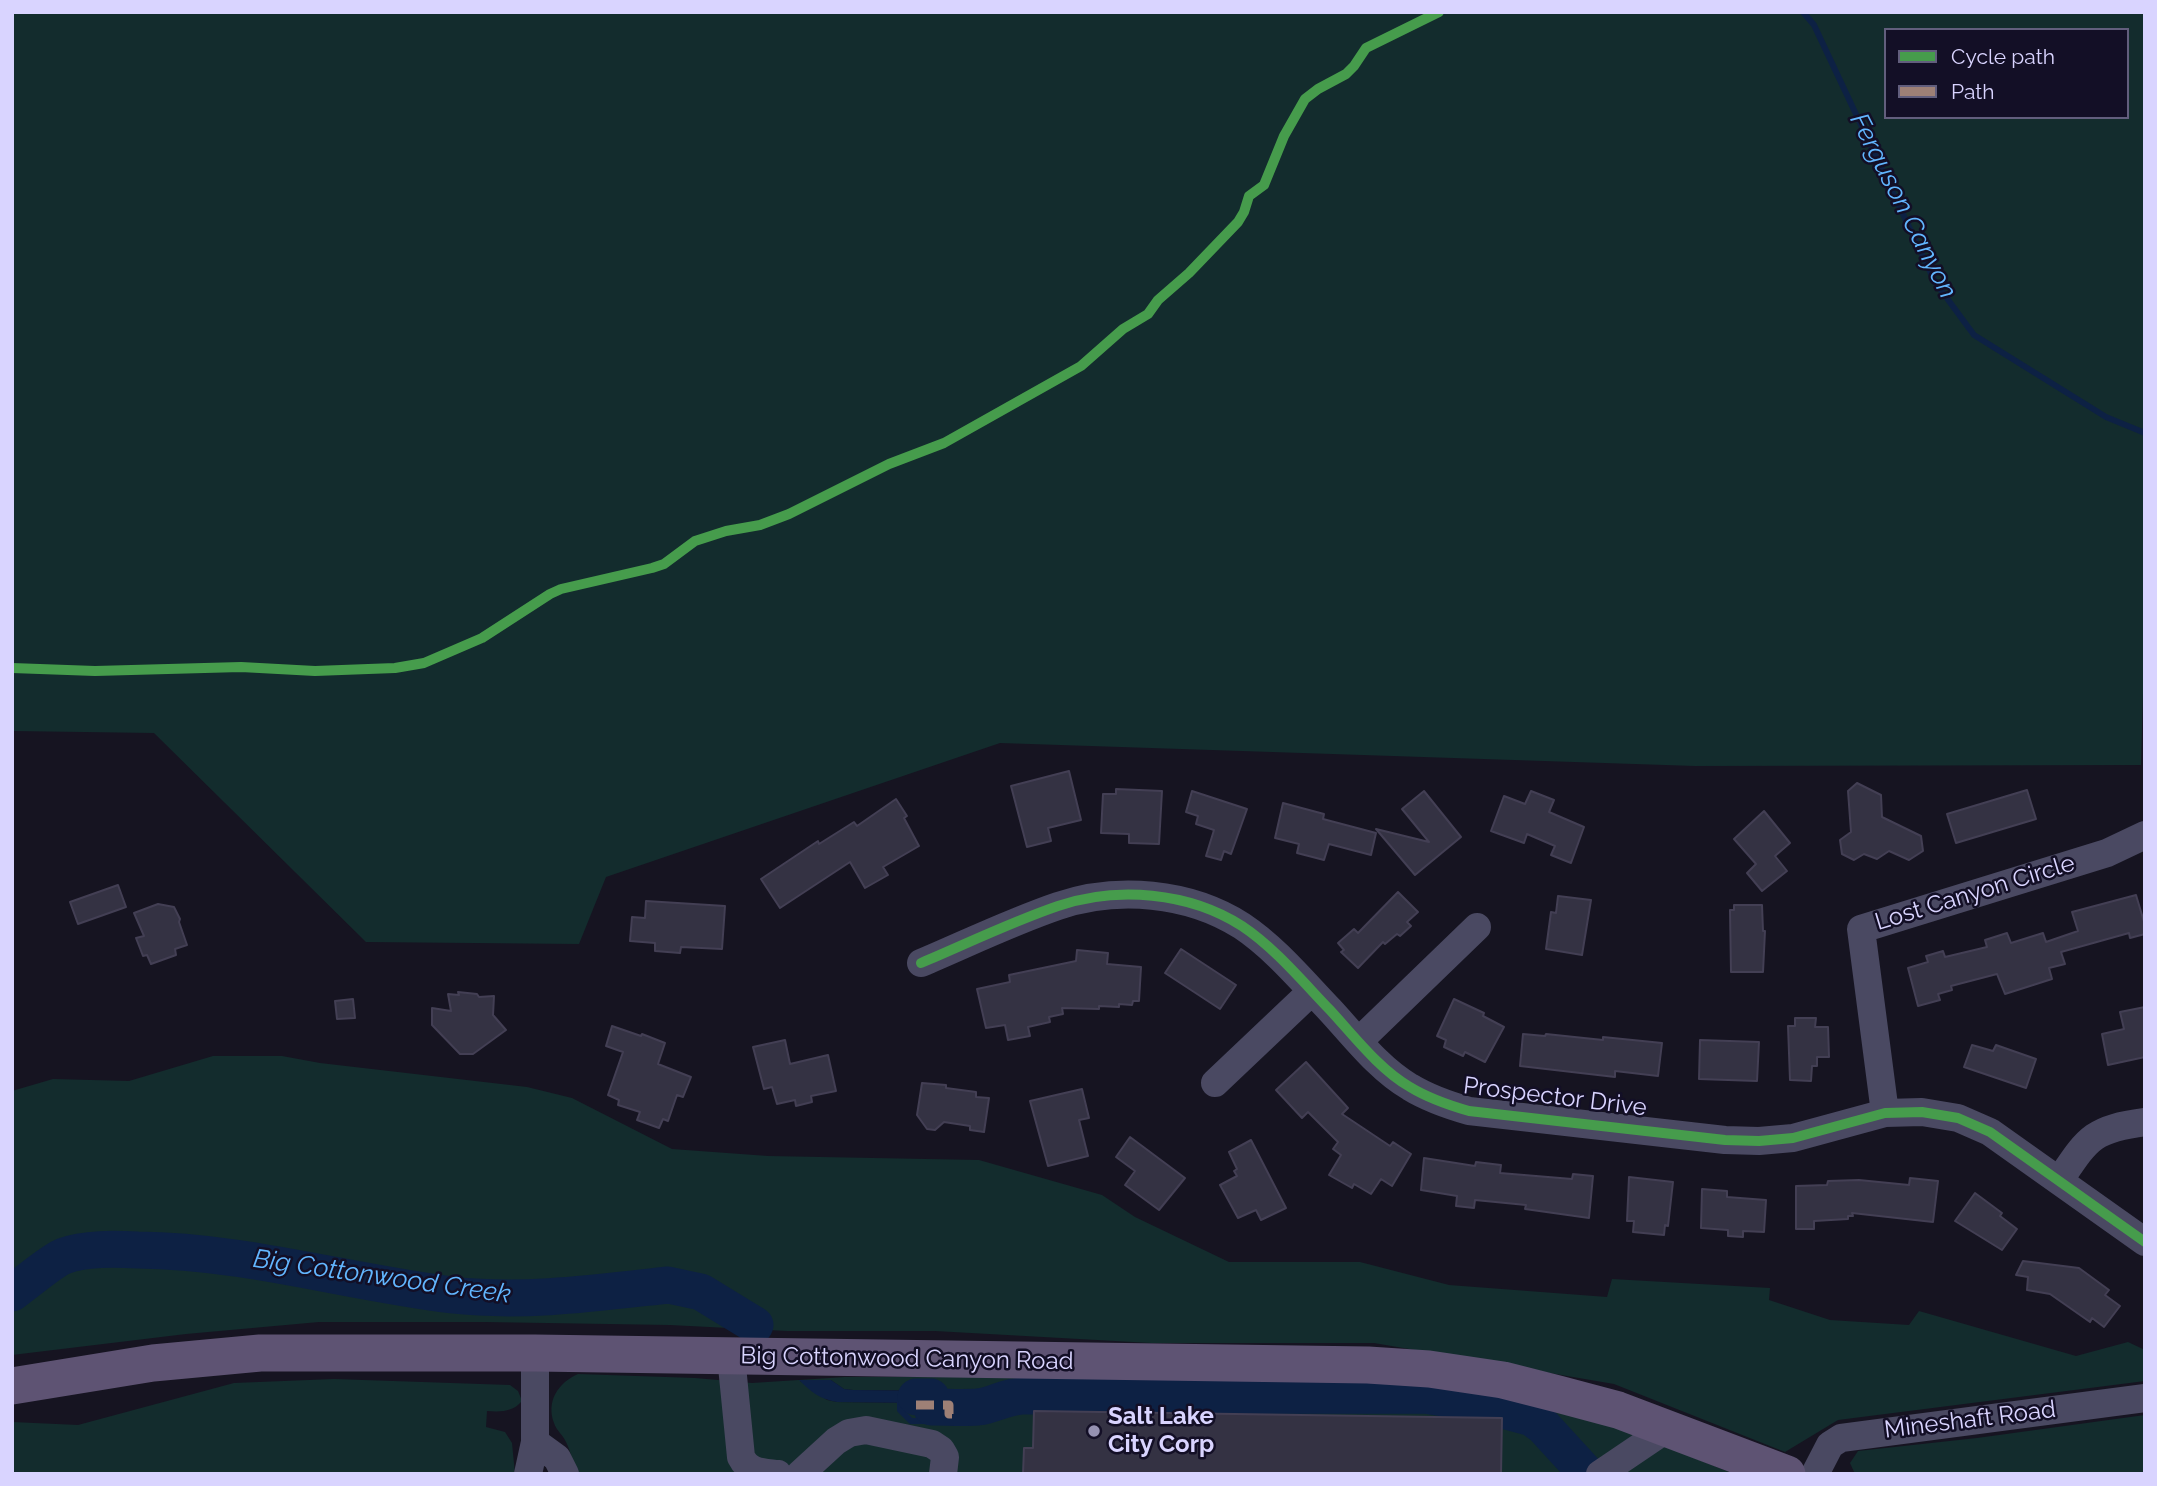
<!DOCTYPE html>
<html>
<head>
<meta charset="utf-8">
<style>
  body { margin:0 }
  #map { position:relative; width:2157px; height:1486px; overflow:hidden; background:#161421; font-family:Raleway,sans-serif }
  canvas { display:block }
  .frame { position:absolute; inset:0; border:14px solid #d9d4ff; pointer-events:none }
  .legend { position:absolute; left:1884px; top:28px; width:245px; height:91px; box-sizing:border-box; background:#130f26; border:2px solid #625e7d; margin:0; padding:9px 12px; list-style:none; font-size:21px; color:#d9d4ff }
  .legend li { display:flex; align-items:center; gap:14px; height:35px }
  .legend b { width:35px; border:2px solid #625e7d }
</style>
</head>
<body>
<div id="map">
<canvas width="2157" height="1486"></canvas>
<div class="frame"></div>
<ul class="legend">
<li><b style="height:9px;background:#469c4c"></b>Cycle path</li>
<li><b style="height:9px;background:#9e8076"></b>Path</li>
</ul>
</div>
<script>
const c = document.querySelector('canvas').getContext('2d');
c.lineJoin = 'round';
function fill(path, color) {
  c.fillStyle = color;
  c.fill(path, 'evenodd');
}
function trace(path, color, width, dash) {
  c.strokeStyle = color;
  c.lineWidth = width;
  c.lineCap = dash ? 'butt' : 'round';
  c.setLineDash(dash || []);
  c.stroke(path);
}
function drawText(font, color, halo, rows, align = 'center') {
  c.font = font + ' Raleway,sans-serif';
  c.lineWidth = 5;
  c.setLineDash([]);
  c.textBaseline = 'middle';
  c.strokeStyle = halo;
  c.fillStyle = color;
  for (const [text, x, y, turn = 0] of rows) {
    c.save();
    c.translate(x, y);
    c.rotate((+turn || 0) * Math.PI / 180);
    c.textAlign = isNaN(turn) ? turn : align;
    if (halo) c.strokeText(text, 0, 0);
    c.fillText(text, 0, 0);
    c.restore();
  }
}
const green = new Path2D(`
  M12,12H2145V622L2141,765L1695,766L1000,743L606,877L579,944L366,942L154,733L12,731ZM1886,30H2127V117H1886Z
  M213,1056H282L320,1063L527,1087L572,1098L672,1149L768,1156L979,1160L1102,1195L1135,1217L1229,1262H1360L1449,1285L1607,1297L1612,1279L1770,1288L1769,1300L1830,1320L1909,1325L1919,1311L2076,1356L2128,1342L2145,1350V1381L1838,1420L1785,1452L1614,1384L1374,1343H1151L935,1331H787L670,1325L484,1322H319L186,1334L12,1355V1091L53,1079L129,1081Z
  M578,1374L695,1378L752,1383L845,1377H1336L1506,1393L1590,1416L1734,1474H576C573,1463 571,1452 566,1442C563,1435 556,1430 554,1423C546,1401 558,1383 578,1374ZM831,1380L844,1389L853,1390L955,1391V1416H944V1410L917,1411L916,1403L837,1402L827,1400L800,1381Z
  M334,1379L510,1385L518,1391L522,1401C513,1412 501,1412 487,1411L486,1427L505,1432L512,1443L515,1474H12V1422L78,1425L234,1383Z
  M2145,1415V1474H1855L1850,1463L1858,1451L1977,1438Z`);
const water = new Path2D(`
  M799,1380H831L844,1389L853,1390L955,1391V1416H944V1410L916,1411V1403L837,1402C820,1399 811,1392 799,1380Z`);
const stream = new Path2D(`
  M1803,12L1814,25L1935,282L1974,335L2106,417L2145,433
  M947,1396H1022
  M900,1397V1410L911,1421H932
  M931,1407L932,1421H956L981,1406`);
const river = new Path2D(`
  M12,1293C25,1284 51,1261 64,1256C85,1248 115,1249 138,1250C244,1251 347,1282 452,1295C524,1303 596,1293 668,1285L701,1292L755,1325
  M916,1397H931V1407C947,1407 963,1408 978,1407C993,1405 1005,1397 1022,1396L1425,1395L1480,1404L1532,1418L1543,1426L1587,1474`);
const building = new Path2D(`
  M1069,771L1081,820L1048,828L1051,841L1027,847L1011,786Z
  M1857,783L1881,795L1882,817L1921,836L1923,851L1909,860L1889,851L1877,859L1864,854L1854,860L1842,854L1840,840L1851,832L1848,791Z
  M1116,789L1162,791L1159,844L1129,843V834L1101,833L1103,794H1116Z
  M2027,790L2036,819L1956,843L1947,814Z
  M1192,791L1247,809L1231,854L1224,851L1221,860L1206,856L1214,830L1196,824L1198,816L1186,812Z
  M1424,791L1461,837L1415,875L1376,829L1429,842L1402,809Z
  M1531,791L1554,800L1549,812L1584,827L1571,863L1551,855L1555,846L1527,834L1524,843L1491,831L1504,796L1525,804Z
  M896,799L907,816L904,818L919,846L883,867L888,875L865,888L850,862L780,908L761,879L818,841L819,844L854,822L857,826Z
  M1283,803L1324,814L1323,819L1376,833L1371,855L1329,844L1324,860L1297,853L1299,844L1275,838Z
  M1764,811L1790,843L1775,856L1787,871L1762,891L1747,873L1756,864L1734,839Z
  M118,885L126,907L78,924L70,902Z
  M1398,892L1418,912L1407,922L1411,926L1400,936L1397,934L1385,944L1383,942L1358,968L1341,952L1344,950L1338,943L1354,929L1358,933Z
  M2136,895L2145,925V934L2130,938L2129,933L2061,952L2065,964L2049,968L2052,979L2005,994L1997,974L1951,986L1952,990L1938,994L1940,1000L1918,1006L1908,968L1928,962L1926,956L1943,951L1945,957L1987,947L1985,940L2007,933L2011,943L2043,933L2046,942L2078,931L2072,912Z
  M1558,896L1591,900L1582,955L1546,949L1551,912L1556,913Z
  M646,901L725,906L722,949L681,947L680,953L655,951V943L630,941L632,917L645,918Z
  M158,904L174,907L180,919L179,922L187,945L175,949L176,955L151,964L147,955L143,956L136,938L144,936L134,913Z
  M1734,905H1762L1763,931H1765L1763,972H1731L1730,910H1734Z
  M1181,949L1236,985L1220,1009L1165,973Z
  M1077,950L1108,953L1107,964L1141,967L1139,1001H1133L1132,1005L1119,1004V1007L1099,1006V1009L1062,1008L1063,1014L1049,1017L1050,1022L1028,1027L1030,1036L1008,1040L1005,1025L986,1028L977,989L1010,982L1009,975L1076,961Z
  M458,992L477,994L479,997L494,996L493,1015L506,1030L473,1054H460L432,1025V1008L451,1011L448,994L459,995Z
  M353,999L355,1018L337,1019L335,1001Z
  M1454,999L1484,1013L1483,1016L1504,1027L1485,1062L1465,1052L1463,1056L1444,1047L1446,1040L1437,1036Z
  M2145,1007V1057L2108,1065L2102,1034L2124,1029L2120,1012Z
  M1795,1018H1816L1815,1027H1828L1829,1057H1817V1066H1812L1811,1081L1790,1080L1788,1026H1795Z
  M612,1026L641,1036L642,1034L665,1043L658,1064L691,1077L683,1097L677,1095L668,1121L663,1119L659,1128L637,1120L640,1112L618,1105L619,1100L608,1095L623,1052L606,1046Z
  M1523,1034L1545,1036L1546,1034L1603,1040V1037L1662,1043L1658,1076L1615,1071V1077L1520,1066Z
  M785,1040L790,1064L828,1055L836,1091L811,1096L812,1102L796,1106L795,1100L777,1104L772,1087L764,1089L753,1047Z
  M1700,1040L1759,1042L1757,1081L1699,1079Z
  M1972,1045L1993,1051L1996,1045L2036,1059L2026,1088L1964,1067Z
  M1306,1062L1348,1108L1342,1114L1390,1146L1393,1142L1411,1154L1392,1186L1381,1179L1371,1194L1354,1184L1352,1188L1329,1175L1341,1155L1333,1149L1338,1142L1308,1112L1302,1118L1276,1090Z
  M922,1083L946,1085V1088L976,1092V1097L989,1098L984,1132L970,1130V1126L944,1122L935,1130L927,1129L917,1115Z
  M1082,1089L1089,1118L1079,1120L1088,1156L1048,1166L1030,1101Z
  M1130,1137L1185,1178L1159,1210L1125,1185L1135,1171L1116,1157Z
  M1251,1140L1286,1208L1261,1220L1256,1210L1238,1218L1220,1185L1237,1176L1234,1171L1237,1169L1229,1152Z
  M1424,1158L1475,1166L1476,1162L1501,1165L1500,1173L1572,1179L1573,1174L1593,1176L1589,1218L1525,1209L1526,1205L1475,1200L1474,1208L1456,1206L1457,1196L1421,1190Z
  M1629,1177L1673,1182L1668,1226L1665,1225L1664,1235L1633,1232L1634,1221H1627Z
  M1910,1178L1938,1181L1933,1222L1852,1213L1853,1216H1848V1219L1814,1221V1229H1796V1186L1827,1185L1828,1181L1859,1180L1909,1185Z
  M1702,1189L1727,1191V1197L1766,1200L1764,1232L1743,1231V1237L1728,1236V1230L1701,1228Z
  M1975,1193L2002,1213L2000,1216L2017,1229L2002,1250L1955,1221Z
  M2023,1261L2079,1268L2109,1290L2105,1295L2120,1306L2104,1327L2092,1318L2090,1322L2050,1294L2027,1290L2028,1277L2016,1275Z
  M1034,1411L1502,1418L1501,1474H1023L1024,1448H1033Z`);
const minor = new Path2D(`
  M921,963C966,944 1011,922 1058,906C1117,886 1189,892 1242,926C1275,948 1303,982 1330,1010C1354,1036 1379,1069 1410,1087C1428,1098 1448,1105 1469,1111L1725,1140L1759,1141L1793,1138L1885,1113L1922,1112L1958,1118L1990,1132L2145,1242
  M1359,1041L1477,927
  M1215,1083L1312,991
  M1885,1113L1861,929L2107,853L2145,835
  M2059,1181C2088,1138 2092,1129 2145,1122
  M731,1356L741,1457C749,1473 762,1472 778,1474
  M535,1442L557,1458L565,1474
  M528,1474L535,1442V1353
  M800,1474L836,1441L849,1433L866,1430L932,1444L941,1450L945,1457L943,1474
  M1600,1474L1668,1428
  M1815,1474L1830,1445L1841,1438L2145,1398`);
const major = new Path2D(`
  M12,1386L153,1363L260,1353H535L1368,1365L1429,1369L1503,1380L1558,1394L1618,1410L1787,1474`);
const quiet = new Path2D(`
  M916,1405H949V1414H955`);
const cycleway = new Path2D(`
  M12,668L95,671L241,667L315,671L395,668L424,663L482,638L550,594L561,589L652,568L664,564L695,541L726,531L760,525L789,514L889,464L944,443L1081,366L1123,329L1148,314L1158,300L1189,273L1238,222L1244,212L1249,196L1264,185L1284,136L1305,99L1318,89L1346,74L1354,66L1366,48L1439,12
  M921,963C966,944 1011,922 1058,906C1117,886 1189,892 1242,926C1275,948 1303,982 1330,1010C1354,1036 1379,1069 1410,1087C1428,1098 1448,1105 1469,1111L1725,1140L1759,1141L1793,1138L1885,1113L1922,1112L1958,1118L1990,1132L2145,1242`);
const markers = [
  [1094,1431,7,"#9591b1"]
];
const streetNames = [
  ["Lost Canyon Circle",1975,893,-17],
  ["Prospector Drive",1555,1097,7],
  ["Big Cottonwood Canyon Road",907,1359,1],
  ["Mineshaft Road",1970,1420,-7]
];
const poiNames = [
  ["Salt Lake",1108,1417],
  ["City Corp",1108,1445]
];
const waterNames = [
  ["Ferguson Canyon",1903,206,63],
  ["Big Cottonwood Creek",382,1277,8]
];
fill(green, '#132c2d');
fill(water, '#0d2144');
trace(stream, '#0d2144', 6);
trace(river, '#0d2144', 37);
fill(building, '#343243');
trace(building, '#433f54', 2);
trace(minor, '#4a4962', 28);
trace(major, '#5e5373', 37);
trace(quiet, '#9e8076', 9, [18, 9]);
trace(cycleway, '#469c4c', 10);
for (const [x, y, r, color] of markers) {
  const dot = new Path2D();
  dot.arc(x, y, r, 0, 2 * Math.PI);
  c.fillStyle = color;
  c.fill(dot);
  trace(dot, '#130f26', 2.5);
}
drawText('24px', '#d9d4ff', '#130f26', streetNames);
drawText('bold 24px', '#d9d4ff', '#130f26', poiNames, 'left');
drawText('italic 26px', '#62b6ff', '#130f26', waterNames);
</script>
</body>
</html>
